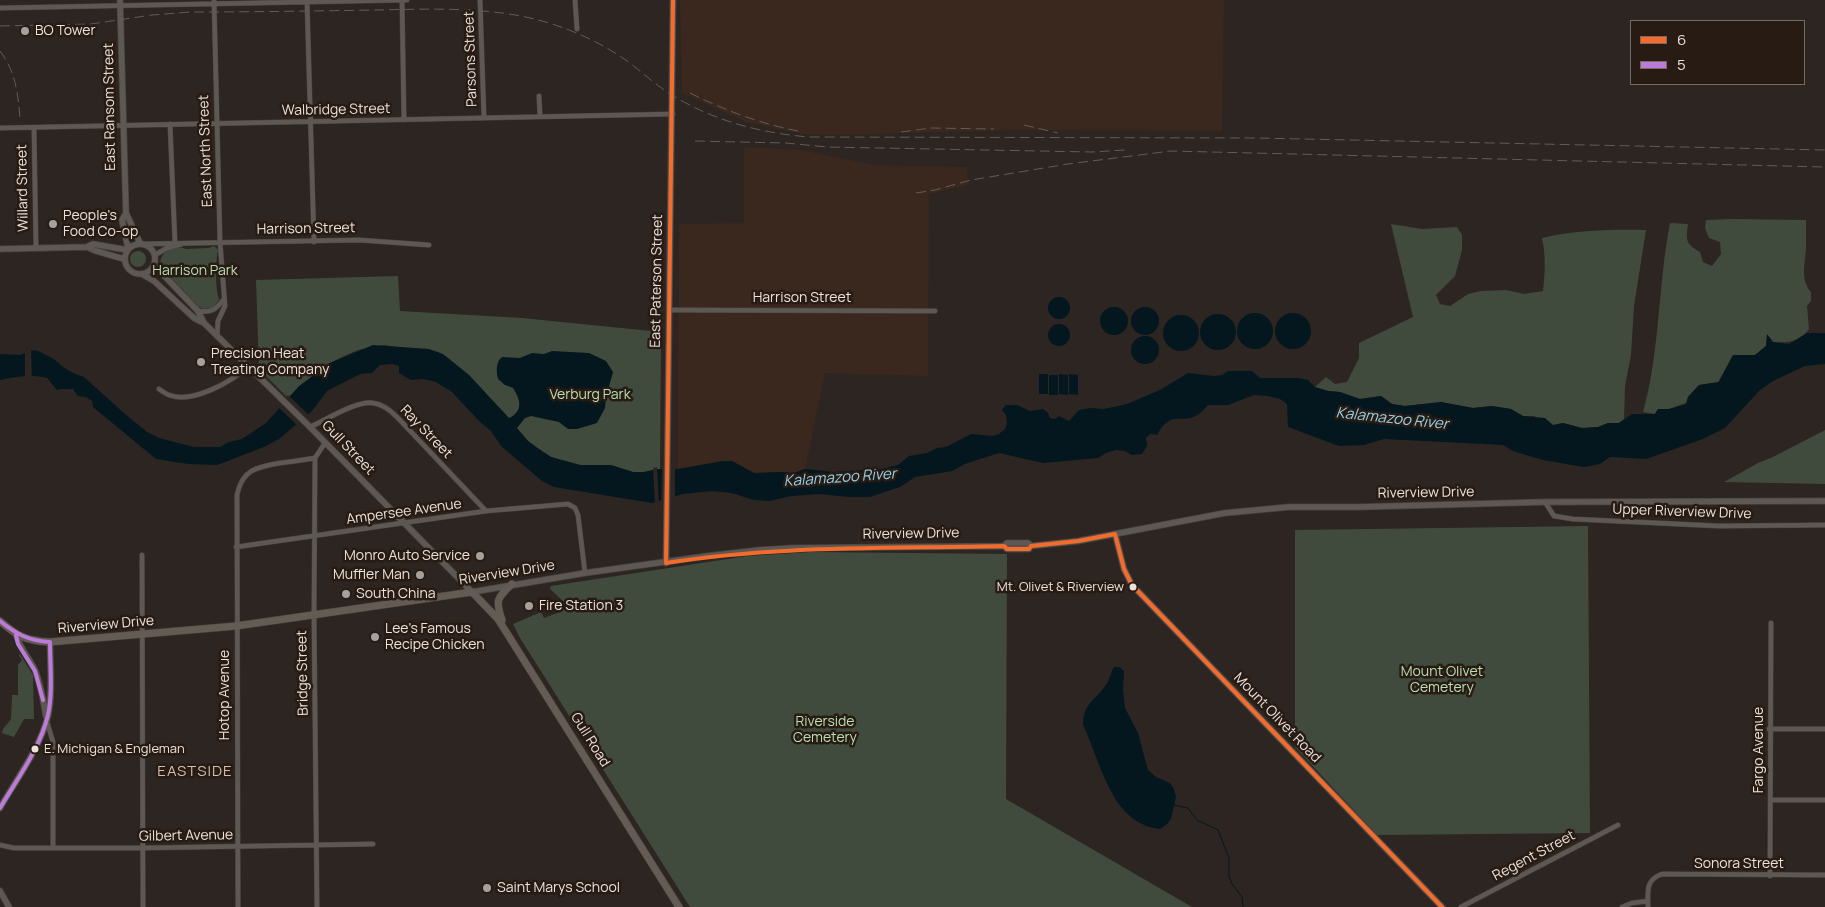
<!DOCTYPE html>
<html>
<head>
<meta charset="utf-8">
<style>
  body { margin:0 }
  #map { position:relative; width:1825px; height:907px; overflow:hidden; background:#2d2521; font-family:Manrope,sans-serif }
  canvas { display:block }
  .legend { position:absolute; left:1630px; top:20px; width:175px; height:65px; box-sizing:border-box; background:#281b13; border:1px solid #766b63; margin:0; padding:6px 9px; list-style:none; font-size:15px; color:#ebe2dc }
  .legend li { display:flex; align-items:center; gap:10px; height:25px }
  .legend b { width:25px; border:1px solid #766b63 }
</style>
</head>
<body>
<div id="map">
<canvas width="1825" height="907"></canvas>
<ul class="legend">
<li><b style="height:6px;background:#f36c2b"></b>6</li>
<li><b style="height:6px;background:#bd7bd9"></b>5</li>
</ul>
</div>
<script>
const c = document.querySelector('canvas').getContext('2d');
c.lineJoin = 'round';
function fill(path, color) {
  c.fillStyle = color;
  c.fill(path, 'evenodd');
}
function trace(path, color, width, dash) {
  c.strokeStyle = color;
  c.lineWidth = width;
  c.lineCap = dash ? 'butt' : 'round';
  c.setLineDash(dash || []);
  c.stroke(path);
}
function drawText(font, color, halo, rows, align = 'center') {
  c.font = font + ' Manrope,sans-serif';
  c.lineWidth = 5;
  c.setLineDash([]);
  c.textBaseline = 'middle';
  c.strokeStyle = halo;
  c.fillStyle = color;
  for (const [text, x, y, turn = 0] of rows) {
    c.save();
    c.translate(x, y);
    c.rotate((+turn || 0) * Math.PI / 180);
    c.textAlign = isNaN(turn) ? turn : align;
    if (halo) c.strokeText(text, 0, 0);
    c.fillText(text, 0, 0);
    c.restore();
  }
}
const built = new Path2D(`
  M680,0H1224L1222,131L1020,130L833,135L801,134L746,122L682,93Z
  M744,147L801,150L875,165L967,167L968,185L929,194L928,376L825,373L805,469L794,473L781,472L754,473L732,461H723L678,469L679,224L744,223Z`);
const green = new Path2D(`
  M1733,219L1806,220C1806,230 1806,240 1806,249C1805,264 1800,280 1811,292V301L1807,306L1809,329C1800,342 1787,343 1773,342L1767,335L1766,346L1755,355H1733L1718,382L1699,385L1688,397L1686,403L1669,409H1658L1655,414L1643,412C1660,352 1658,285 1670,223L1688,224C1686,239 1685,244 1700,252L1703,262L1712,266L1721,254L1720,242L1709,238L1705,228L1706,220Z
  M1391,224L1422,229L1457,227L1462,235V250L1455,276L1436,295L1440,304L1450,306L1468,294L1481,291L1506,290L1524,294L1543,291C1545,273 1546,256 1542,238C1576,230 1611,229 1646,230L1634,306L1631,355L1625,386L1624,419L1619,423H1608L1598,427L1582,428L1563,423L1553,425L1534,416H1523L1511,409L1492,406L1473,408L1441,402L1405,406L1392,404L1381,396L1360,399L1340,392L1328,391L1315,387L1326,377L1335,384L1347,382L1359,358V343L1413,317Z
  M214,246L218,250C215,266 215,284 219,300L213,308L203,309L198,306L161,267C157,253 174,244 186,249L209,248Z
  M130 259a8 8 0 1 1 16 0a8 8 0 1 1-16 0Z
  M398,276L400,311L522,318L661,332L660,469L644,472H633L611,465H580L551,457L528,441L469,375L397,347L384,345L358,350L342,357L330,363L288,398L259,369L256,280Z
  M1825,430V484L1724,482L1758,463L1773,457Z
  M1588,526L1590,833L1377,835L1295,747V530Z
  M811,552L1007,554L1006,799L1192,907H690L520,638L513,624L541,612L544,618L563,611L565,603L550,589L551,586L747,556Z
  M20,654L33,675L34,719H24L14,737L2,733L3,729L11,719L12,695H18V665L22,660L19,655Z`);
const water = new Path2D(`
  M1048 308a11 11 0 1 1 22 0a11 11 0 1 1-22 0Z
  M1131 321a14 14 0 1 1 28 0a14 14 0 1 1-28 0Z
  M1100 321a14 14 0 1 1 28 0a14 14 0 1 1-28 0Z
  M1237 331a18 18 0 1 1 36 0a18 18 0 1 1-36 0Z
  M1275 331a18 18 0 1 1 36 0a18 18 0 1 1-36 0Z
  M1200 332a18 18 0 1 1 36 0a18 18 0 1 1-36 0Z
  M1163 333a18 18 0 1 1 36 0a18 18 0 1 1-36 0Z
  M1048 335a11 11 0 1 1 22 0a11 11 0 1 1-22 0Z
  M1807,333H1825V364L1805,366L1773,381L1760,390L1725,428L1703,439L1646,459L1610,457L1600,464L1584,467L1543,460L1513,451L1503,445L1384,439L1364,445L1339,446L1288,427L1287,404L1280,399L1267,396L1254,395L1228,405H1208C1205,408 1202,412 1199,414C1181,426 1172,408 1157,435L1150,434L1146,438L1147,446L1142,454L1132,455L1125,451L1116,450L1106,453L1098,458L1043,463L999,453L965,464L952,471L915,477L900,487L870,497H849L820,494L792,496L769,501L754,500L732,493L712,491L683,494L652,503L554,487L542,481L501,446L491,431L479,421L452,392L436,382L423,379L411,380L399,373V366L393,364L380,365L372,373L360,374L327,391L311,412L279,439L264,447L217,465L188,464L156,459L93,407L92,401L86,397L78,396L73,389H61L57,390L47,378C32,374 14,377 0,380V354L20,355L33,350L38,351L54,359L63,367L73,373L84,377L125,414L147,432L159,438L194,447H220L229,442L242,439L266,423L299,386L330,363L373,345L429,349L443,354L469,375L509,418C524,411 520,399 513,388L505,385L498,379C496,370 496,362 502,357L520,358L532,353L544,354L552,351L589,353L606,361L613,372L606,397L605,408L597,423L577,429H568L559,422L531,416L525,418L517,428L528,441L540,450L551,457L580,465H611L633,472H644L657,469H678L723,461H732L754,473L781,472L794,473L805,469L833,472L881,469L898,465L909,456L927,453L937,448L946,447L971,434L993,436L999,434L1005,429L1007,423L1006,415L1002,410L1006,405H1017L1030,411L1043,409L1048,413L1050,418L1055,419L1059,416L1069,421L1079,410L1090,408L1104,409L1127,404L1160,390L1188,373L1214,376L1222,375L1228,371H1252L1260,378H1298L1308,380L1315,387L1328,391L1340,392L1360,399L1381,396L1392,404L1405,406L1441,402L1473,408L1492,406L1511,409L1523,416L1545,418L1553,425L1563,423L1582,428L1598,427L1608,423H1619L1632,414H1655L1658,409H1669L1686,404L1688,397L1699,385L1719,382L1733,355H1755L1766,346L1767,334L1773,342L1789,344Z
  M1131 350a14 14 0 1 1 28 0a14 14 0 1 1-28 0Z
  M1039,374H1048V394H1039Z
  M1059,374L1068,375V395L1059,394Z
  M1069,374L1078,375V395L1069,394Z
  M1049,375H1058V395H1049Z
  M1114,667H1119L1124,671L1123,690L1125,708L1138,733L1148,770L1156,777L1170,783L1174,789L1176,797L1171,819L1167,824L1160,829C1111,824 1101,762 1083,725C1083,703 1095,701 1106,685C1110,680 1110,673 1114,667Z`);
const pier = new Path2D(`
  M31,348L32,379L25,380V351Z
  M288,395L310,416L298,426L277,406Z
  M657,467L659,504L655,505L653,468Z
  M662,467H675V500L661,503Z`);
const stream = new Path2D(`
  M1174,805L1188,808L1197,820L1218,830L1229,858V876L1232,884L1242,897L1243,907`);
const minor = new Path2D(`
  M214,0L220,242L225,306L218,321L217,337
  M402,0L404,120
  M480,0L484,118
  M575,0L577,29
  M307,1L314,242
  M0,8L407,0
  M539,96L540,116
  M170,124L175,243
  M0,128L673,114
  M34,128L36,248
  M145,244L359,240L429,245
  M155,255L167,248L182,244
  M669,310L935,311
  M198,311C210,313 216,310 223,300
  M159,389C162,391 166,394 169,395C192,404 232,382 248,366
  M310,427C326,420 357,400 373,403C383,404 391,411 397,417L486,511
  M1545,502L1554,516L1573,519L1719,526L1825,525
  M236,547L486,511L568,504L575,508L578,515L585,573
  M142,555L143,907
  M47,722L53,742V848
  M1769,729H1825
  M1771,800H1825
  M0,845L14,848H143L373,844
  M1770,876L1771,623
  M238,907L237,495C242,470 256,467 280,463C291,462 303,460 315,458
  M317,907L314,615L315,458L325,443
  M1461,907L1618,825
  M1622,907L1632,903L1648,901
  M1648,907C1648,892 1645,880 1662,874L1825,875`);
const tertiary = new Path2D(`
  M120,0L126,213L122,220L128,248
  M126,213L140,243
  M125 259a15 15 0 1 1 30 0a15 15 0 1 1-30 0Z
  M87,247L96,251L124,259
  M0,249L87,247L93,244L127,250
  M154,265L198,311L204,323
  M142,274L154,281L194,318L204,323L308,425L472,592L585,573L707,556L760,550L793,548L1004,546L1007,549H1029L1031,546L1078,541L1225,513L1289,507H1358L1545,502L1825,501
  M1115,534L1124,569L1132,585L1442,907
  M1004,546L1007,543H1028L1031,546
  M666,563L673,0
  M16,635C20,648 29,658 35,670C41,685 43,700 46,716
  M0,808C16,780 40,748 48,716C53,692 50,666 50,642
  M0,891L9,907`);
const primary = new Path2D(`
  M502,620C495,600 497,598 512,584
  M0,621C17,636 26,641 50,642L236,626L472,592L498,619L679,907`);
const rail = new Path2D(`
  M0,26L91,24L152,15L190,12C252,12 314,11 376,10C433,9 494,6 549,23C578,32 605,45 630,63C644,74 657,86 672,95C714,121 760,133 809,137L1256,138L1825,150
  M0,51C16,72 18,94 20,119
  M690,93C724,110 761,124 798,131
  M1024,125L1058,133
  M901,132L931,128L994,129
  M695,141L786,143L827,147L1092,152L1125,150
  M916,193L935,190L971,180L1068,164L1171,151L1825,167`);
const bus1 = new Path2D(`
  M673,0L666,563C778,545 891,549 1004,546L1007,549H1029L1031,546L1078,541L1115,534L1124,569L1132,585L1442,907`);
const bus2 = new Path2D(`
  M0,621C16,634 29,641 50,642C50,666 53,692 48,715C40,749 17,779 0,808
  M16,635L18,644L35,671L43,700`);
const markers = [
  [25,31,5,"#a8a09b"],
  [53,224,5,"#a8a09b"],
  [201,362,5,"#a8a09b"],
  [480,556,5,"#a8a09b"],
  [420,575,5,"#a8a09b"],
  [1133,587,4.5,"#ebe2dc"],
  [346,594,5,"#a8a09b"],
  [529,606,5,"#a8a09b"],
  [375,637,5,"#a8a09b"],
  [35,749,4.5,"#ebe2dc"],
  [487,888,5,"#a8a09b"]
];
const busNames = [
  ["Mt. Olivet & Riverview",1124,587],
  ["E. Michigan & Engleman",44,749,"left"]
];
const poiNames = [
  ["BO Tower",35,31],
  ["People's",63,216],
  ["Food Co-op",63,232],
  ["Precision Heat",211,354],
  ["Treating Company",211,370],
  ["Monro Auto Service",470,556,"right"],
  ["Muffler Man",410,575,"right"],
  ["South China",356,594],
  ["Fire Station 3",539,606],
  ["Lee's Famous",385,629],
  ["Recipe Chicken",385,645],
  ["Saint Marys School",497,888]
];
const streetNames = [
  ["Parsons Street",471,59,-92],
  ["East Ransom Street",110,107,-91],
  ["Walbridge Street",336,110,-1],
  ["East North Street",206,151,-92],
  ["Willard Street",23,188,-91],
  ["Harrison Street",306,229,-1],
  ["East Paterson Street",657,281,-89],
  ["Harrison Street",802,298],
  ["Ray Street",426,432,46],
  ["Gull Street",348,448,46],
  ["Riverview Drive",1426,493,-1],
  ["Ampersee Avenue",404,512,-8],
  ["Upper Riverview Drive",1682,512,2],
  ["Riverview Drive",911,534,-1],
  ["Riverview Drive",507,573,-9],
  ["Riverview Drive",106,625,-5],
  ["Bridge Street",303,673,-91],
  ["Hotop Avenue",225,695,-90],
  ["Mount Olivet Road",1277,718,46],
  ["Gull Road",590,740,58],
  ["Fargo Avenue",1759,750,-90],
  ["Gilbert Avenue",186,836,-1],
  ["Regent Street",1534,856,-28],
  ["Sonora Street",1739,864]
];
const parkNames = [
  ["Harrison Park",195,271],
  ["Verburg Park",590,395],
  ["Mount Olivet",1442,672],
  ["Cemetery",1442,688],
  ["Riverside",825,722],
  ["Cemetery",825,738]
];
const waterNames = [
  ["Kalamazoo River",1392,419,6],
  ["Kalamazoo River",840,478,-4]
];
const neighbourhoodNames = [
  ["EASTSIDE",195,772]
];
fill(built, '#3a281e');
fill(green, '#404b3d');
fill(water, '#04171e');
fill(pier, '#2d2521');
trace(stream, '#04171e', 1);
trace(minor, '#48413d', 5.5);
trace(tertiary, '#48413d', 7);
trace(primary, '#48413d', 8);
trace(minor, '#5d5854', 4.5);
trace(tertiary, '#5d5854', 5.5);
trace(primary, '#635b54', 7);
trace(rail, '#625c58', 1, [10, 5]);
trace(bus1, '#f36c2b', 4);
trace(bus2, '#bd7bd9', 4);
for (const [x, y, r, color] of markers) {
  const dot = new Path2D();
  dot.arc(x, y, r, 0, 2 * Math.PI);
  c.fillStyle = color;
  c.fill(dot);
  trace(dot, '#281b13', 2);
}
drawText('13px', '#ebe2dc', '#281b13', busNames, 'right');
drawText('14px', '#ebe2dc', '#281b13', poiNames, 'left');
drawText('14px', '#ebe2dc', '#281b13', streetNames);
drawText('14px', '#b8dfb2', '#281b13', parkNames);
drawText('italic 15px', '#92d2ea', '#281b13', waterNames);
c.letterSpacing = '1px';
drawText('15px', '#d1bfb4', '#281b13', neighbourhoodNames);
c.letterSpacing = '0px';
</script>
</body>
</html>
